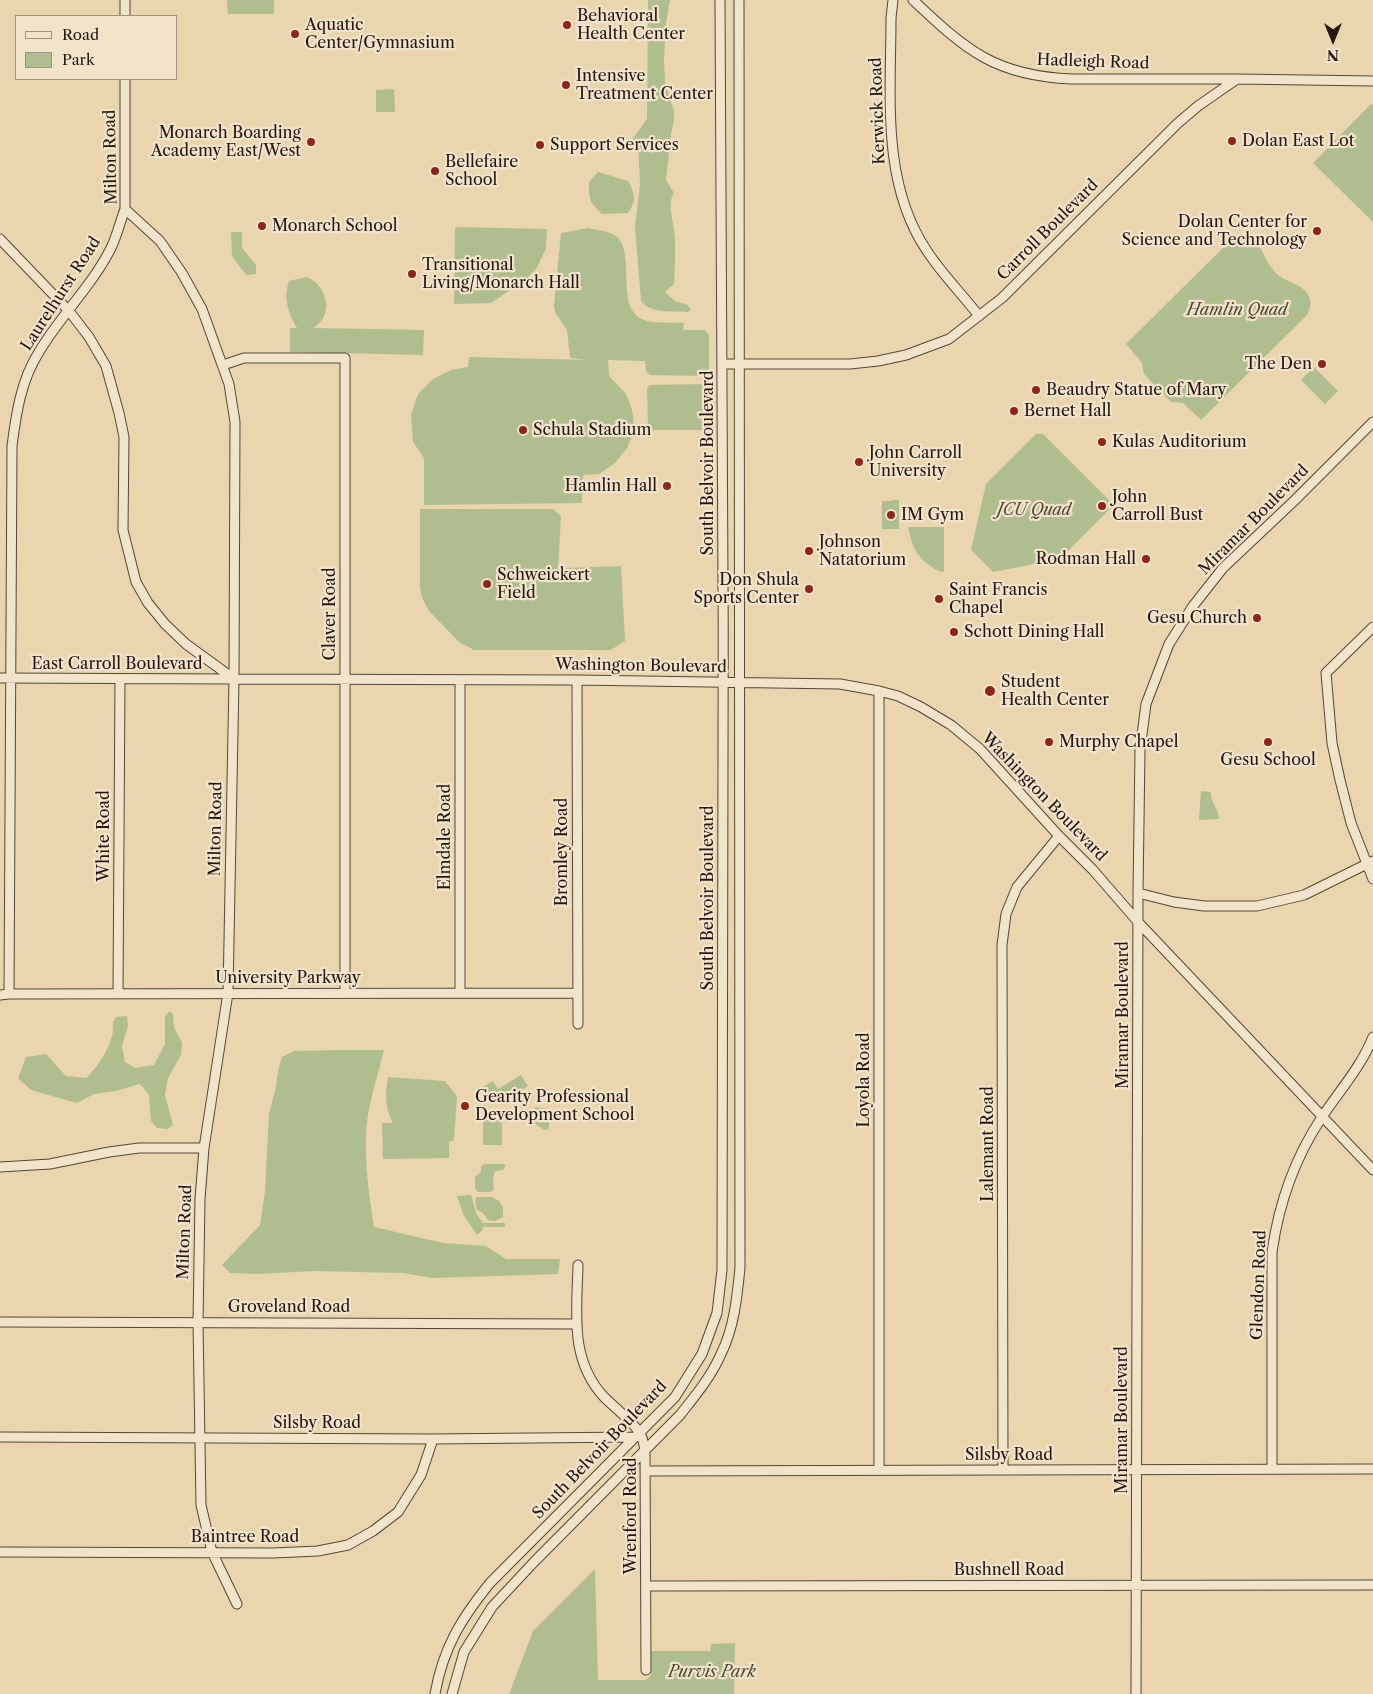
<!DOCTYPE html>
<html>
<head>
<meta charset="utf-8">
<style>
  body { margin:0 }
  #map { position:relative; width:1373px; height:1694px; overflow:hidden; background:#e9d5ae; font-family:"Libre Caslon Text",serif }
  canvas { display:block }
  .legend { position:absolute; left:15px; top:15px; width:162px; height:65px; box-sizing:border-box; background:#f1e4ca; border:1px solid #9f9280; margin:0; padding:6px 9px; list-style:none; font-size:15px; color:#251610 }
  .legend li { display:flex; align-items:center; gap:10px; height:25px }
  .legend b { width:25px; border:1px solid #9f9280 }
  .north { position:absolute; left:1308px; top:15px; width:50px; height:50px; -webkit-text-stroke:4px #f1e4ca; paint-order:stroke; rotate:180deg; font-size:14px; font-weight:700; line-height:20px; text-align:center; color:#251610 }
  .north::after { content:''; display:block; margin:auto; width:18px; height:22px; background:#251610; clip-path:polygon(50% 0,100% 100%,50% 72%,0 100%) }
</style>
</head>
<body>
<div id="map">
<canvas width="1373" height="1694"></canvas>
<ul class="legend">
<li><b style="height:6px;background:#f1e4ca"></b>Road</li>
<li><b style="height:14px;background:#b0be8f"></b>Park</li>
</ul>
<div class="north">N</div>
</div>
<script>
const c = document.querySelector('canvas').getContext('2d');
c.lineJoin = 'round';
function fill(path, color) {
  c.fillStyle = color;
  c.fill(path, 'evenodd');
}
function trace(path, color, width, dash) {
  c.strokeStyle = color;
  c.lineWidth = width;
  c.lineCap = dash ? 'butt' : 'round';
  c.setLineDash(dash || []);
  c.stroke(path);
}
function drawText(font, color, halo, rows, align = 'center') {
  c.font = font + ' "Libre Caslon Text",serif';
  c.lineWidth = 4.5;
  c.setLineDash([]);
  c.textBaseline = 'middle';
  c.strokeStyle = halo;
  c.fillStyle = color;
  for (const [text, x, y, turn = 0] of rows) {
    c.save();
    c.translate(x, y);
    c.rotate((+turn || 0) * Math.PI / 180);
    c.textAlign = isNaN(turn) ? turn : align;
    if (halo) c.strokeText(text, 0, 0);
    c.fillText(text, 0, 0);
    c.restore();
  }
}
const green = new Path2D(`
  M227,0H275L274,1V14H228Z
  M648,0H670L666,23L664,60L665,83L674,111V121L671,133L666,180L674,193C666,205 675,225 675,240C675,255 675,269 674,284L665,292L675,301L688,305L691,310L688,312C672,311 651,314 641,301L635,227L640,184L638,142L632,140L647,119Z
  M394,89L395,112H376V90Z
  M1371,104L1373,105V222L1313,163Z
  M598,172L628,181C635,194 637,200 628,213L602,214C589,202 589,199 589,182Z
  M455,227L547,229L546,249L536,269L524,281L491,303L454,304Z
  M588,228C597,230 610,231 617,237C636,255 615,306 642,319C651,324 673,322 684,323L683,330H705L709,335V371L703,376L650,375L646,371L645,361L608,360L609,376L626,394L632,410L634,423L632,436L627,448L615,463L599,474L583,475L582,503L424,505V458L413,442L411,415L418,394L433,379L451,370L468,367L469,357L589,360L570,358L567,330L555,312L554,305L561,233Z
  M231,232H242V248L256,265V274L246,275L232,256Z
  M1239,237C1265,238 1261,260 1278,275C1288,283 1304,284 1309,297C1312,303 1310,309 1307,315L1201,420L1183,403L1171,402L1144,374L1142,363L1126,344L1232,239Z
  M306,277C321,282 331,301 324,316C322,321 317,325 314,328L424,330L423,355L290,352V328H297C288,314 283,297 289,281Z
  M1314,367L1338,391L1325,404L1301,380Z
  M704,384L708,389L707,426L704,430H652L648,427L647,389L649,385Z
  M1036,434H1043L1109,500L1108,511L1060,559L993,572L971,550L986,484Z
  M892,500H899V529H882V501H891Z
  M420,509H553L561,516L558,571L566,568L621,566L625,641L611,650H474L459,642L429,611L422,598L420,588Z
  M908,527H944V571L942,572L939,571C918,560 913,550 908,527Z
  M1201,791L1211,792C1210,802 1219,809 1219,819L1199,820Z
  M170,1011L173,1014L174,1027L182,1043L181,1055L168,1078L165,1095L173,1125L168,1129L157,1128L151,1121L149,1095L140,1084L116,1091L94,1094L77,1103L31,1090L18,1078L26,1057L46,1054L66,1076L86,1078C97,1068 108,1051 112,1036C115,1028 110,1027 116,1017L127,1016L128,1026L122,1046L125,1062L135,1068L154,1065L165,1044V1016Z
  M339,1050H384C378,1076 367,1106 366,1134C365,1164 369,1197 374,1227L443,1243L486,1246L506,1259H560L558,1274L433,1278L403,1273L314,1271L257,1274L230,1273L222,1265L260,1225L265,1191L269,1114L276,1087L278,1071L282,1057L294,1051Z
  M521,1075L528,1086L506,1099L504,1098L492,1105L481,1088L493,1081L498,1089Z
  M388,1077L445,1081L457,1096L454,1140L449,1142V1158L383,1159L382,1123H393C385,1109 385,1093 388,1077Z
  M535,1107L549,1109V1129L545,1130L535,1124Z
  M483,1114L502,1115V1145H483Z
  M485,1164H505V1166L503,1170L495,1171L493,1179L494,1190L491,1192H478L475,1188V1177L481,1172V1166Z
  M471,1195L476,1213L483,1223H505V1227H483L482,1231L477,1235L463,1214L457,1196Z
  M477,1197H492L499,1201L503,1208V1217L495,1221L488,1220L483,1213L477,1210L475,1199Z
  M595,1569L598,1680H646L651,1675V1651H710L711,1644L735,1643L734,1694H509L533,1631Z`);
const minor = new Path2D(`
  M893,0L891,18C891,96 881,183 927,251C942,274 962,294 979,316
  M913,0C966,50 995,76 1072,79H1237
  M125,16V0
  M125,79V209L160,241L182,273L202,309L229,384L235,422L234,679L228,993L204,1148L200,1199L198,1322L201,1505L212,1552L237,1604
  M0,239L69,311L89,337L106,366L119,413L124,437L123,530L136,582L148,603L165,624L186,644L234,679L577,680L840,684L879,691L898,696L921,707L951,725L980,749L1059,836L1093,870L1139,923L1373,1170
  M723,364H850L878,361L906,355L949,339L1002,298L1178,123L1198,106L1237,79L1373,81
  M223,365L244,358H345V993
  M1373,627L1326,673L1332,743L1340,780L1351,823L1373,879
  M0,678L234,679
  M460,680V993
  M577,680L578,1024
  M879,691V1470
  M1138,893L1174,902L1204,906H1257L1304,895L1373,861
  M118,993L120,679
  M9,994L12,446C16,414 21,380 39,352C60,316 92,286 111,248C117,236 120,222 125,209
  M0,995L9,994L577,993
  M0,1167L50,1164L109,1152L139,1148H204
  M578,1265C577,1312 569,1359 604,1397C613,1406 633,1422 639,1432C643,1437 644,1445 645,1450L646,1670
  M0,1322L577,1324
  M0,1437L433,1439L634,1437
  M1272,1469V1252C1279,1202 1294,1159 1322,1117C1340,1090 1361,1067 1373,1037
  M1003,1470L1002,945L1006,914L1017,887L1059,836
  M646,1471L1373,1469
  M0,1552L273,1553L318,1551L348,1545L373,1531L398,1512L421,1475L433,1439
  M646,1586L1373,1585
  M435,1694C443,1648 461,1619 490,1583L675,1397L702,1354L717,1313L722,1270C725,847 723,423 720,0
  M452,1694L464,1652L492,1607L534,1562L680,1415C695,1396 711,1377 721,1354C734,1328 737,1298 740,1268L739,0
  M1136,1694L1138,893L1140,750L1146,704L1169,644L1193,606L1223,568L1294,501L1373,422`);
const markers = [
  [567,25,5,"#8f2418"],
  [295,34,5,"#8f2418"],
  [566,85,5,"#8f2418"],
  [1232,141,5,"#8f2418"],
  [311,142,5,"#8f2418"],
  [540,145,5,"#8f2418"],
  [435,171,5,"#8f2418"],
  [262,226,5,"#8f2418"],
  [1317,231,5,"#8f2418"],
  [412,274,5,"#8f2418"],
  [1322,364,5,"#8f2418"],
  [1036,390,5,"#8f2418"],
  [1014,411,5,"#8f2418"],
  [523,430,5,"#8f2418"],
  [1102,442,5,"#8f2418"],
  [859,462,5,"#8f2418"],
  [667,486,5,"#8f2418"],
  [1102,506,5,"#8f2418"],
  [891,515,5,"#8f2418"],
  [809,551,5,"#8f2418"],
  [1146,559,5,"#8f2418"],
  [487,584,5,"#8f2418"],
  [809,589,5,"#8f2418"],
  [939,599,5,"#8f2418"],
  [1257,618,5,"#8f2418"],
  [954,632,5,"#8f2418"],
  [990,691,6,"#8f2418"],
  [1049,742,5,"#8f2418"],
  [1268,742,5,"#8f2418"],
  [465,1106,5,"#8f2418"]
];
const poiNames = [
  ["Behavioral",577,16],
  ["Health Center",577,34],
  ["Aquatic",305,25],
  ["Center/Gymnasium",305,43],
  ["Intensive",576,76],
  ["Treatment Center",576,94],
  ["Monarch Boarding",301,133,"right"],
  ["Academy East/West",301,151,"right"],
  ["Dolan East Lot",1242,141],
  ["Support Services",550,145],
  ["Bellefaire",445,162],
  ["School",445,180],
  ["Dolan Center for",1307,222,"right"],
  ["Science and Technology",1307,240,"right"],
  ["Monarch School",272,226],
  ["Transitional",422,265],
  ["Living/Monarch Hall",422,283],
  ["The Den",1312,364,"right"],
  ["Beaudry Statue of Mary",1046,390],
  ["Bernet Hall",1024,411],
  ["Schula Stadium",533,430],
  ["Kulas Auditorium",1112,442],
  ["John Carroll",869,453],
  ["University",869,471],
  ["Hamlin Hall",657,486,"right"],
  ["John",1112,497],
  ["Carroll Bust",1112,515],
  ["IM Gym",901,515],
  ["Johnson",819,542],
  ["Natatorium",819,560],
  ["Rodman Hall",1136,559,"right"],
  ["Schweickert",497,575],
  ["Field",497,593],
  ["Don Shula",799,580,"right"],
  ["Sports Center",799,598,"right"],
  ["Saint Francis",949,590],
  ["Chapel",949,608],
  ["Gesu Church",1247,618,"right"],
  ["Schott Dining Hall",964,632],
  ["Student",1001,682],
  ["Health Center",1001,700],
  ["Murphy Chapel",1059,742],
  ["Gesu School",1268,760,"center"],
  ["Gearity Professional",475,1097],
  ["Development School",475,1115]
];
const streetNames = [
  ["Hadleigh Road",1093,62,2],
  ["Kerwick Road",878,111,-92],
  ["Milton Road",111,157,-91],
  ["Carroll Boulevard",1048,230,-45],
  ["Laurelhurst Road",61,294,-57],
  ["South Belvoir Boulevard",708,463,-90],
  ["Miramar Boulevard",1254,520,-45],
  ["Claver Road",330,614,-90],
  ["East Carroll Boulevard",117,664],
  ["Washington Boulevard",641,666,1],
  ["Washington Boulevard",1044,797,46],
  ["Milton Road",216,829,-89],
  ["White Road",104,836,-90],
  ["Elmdale Road",445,837,-90],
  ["Bromley Road",562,852,-90],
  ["South Belvoir Boulevard",708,898,-90],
  ["University Parkway",288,978],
  ["Miramar Boulevard",1123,1015,-90],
  ["Loyola Road",864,1080,-90],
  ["Lalemant Road",988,1144,-90],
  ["Milton Road",185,1232,-88],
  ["Glendon Road",1259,1285,-88],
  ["Groveland Road",289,1307],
  ["Miramar Boulevard",1122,1420,-90],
  ["Silsby Road",317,1423],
  ["South Belvoir Boulevard",600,1450,-46],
  ["Silsby Road",1009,1455],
  ["Wrenford Road",631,1516,-90],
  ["Baintree Road",245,1537],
  ["Bushnell Road",1009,1570]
];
const parkNames = [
  ["Hamlin Quad",1237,310],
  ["JCU Quad",1034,510],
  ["Purvis Park",712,1672]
];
fill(green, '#b0be8f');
trace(minor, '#564638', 11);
trace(minor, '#f1e4ca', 9);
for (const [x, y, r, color] of markers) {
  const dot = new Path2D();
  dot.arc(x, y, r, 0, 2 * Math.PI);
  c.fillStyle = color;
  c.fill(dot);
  trace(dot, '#f1e4ca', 2);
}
drawText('16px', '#251610', '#f1e4ca', poiNames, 'left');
drawText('16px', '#251610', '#f1e4ca', streetNames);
drawText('italic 16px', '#4f4836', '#f1e4ca', parkNames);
</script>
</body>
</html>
